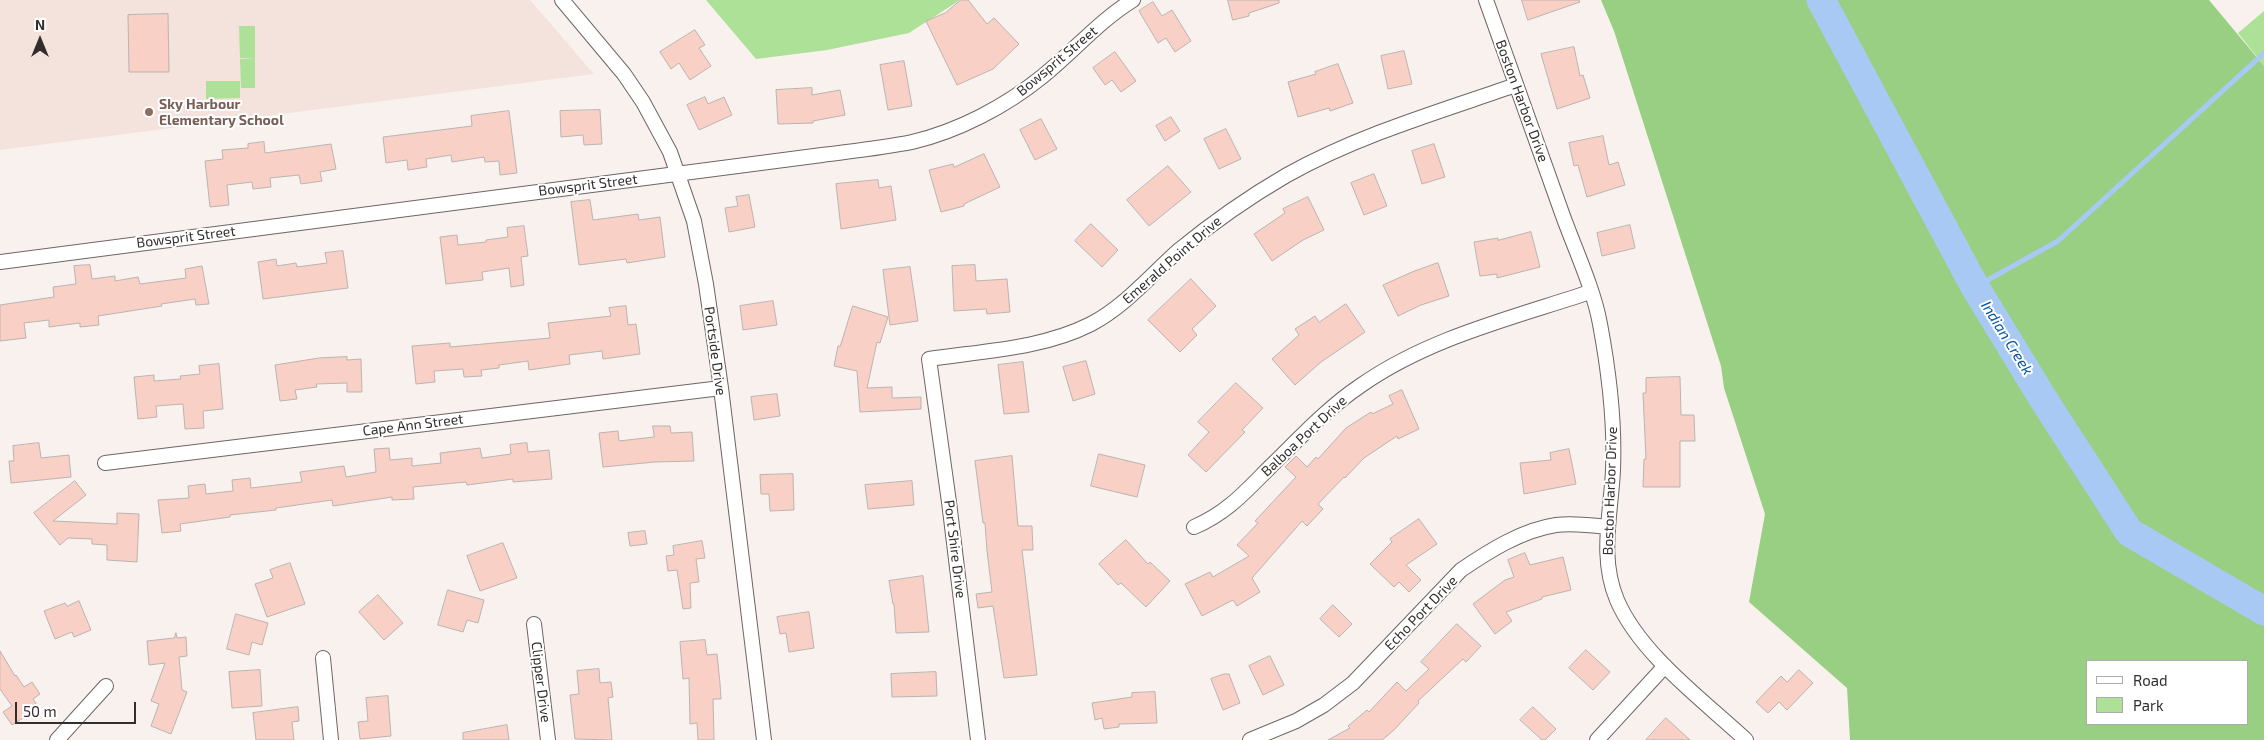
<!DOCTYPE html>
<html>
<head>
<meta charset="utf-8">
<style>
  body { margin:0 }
  #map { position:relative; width:2264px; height:740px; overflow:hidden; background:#f9f1ee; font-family:"Exo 2",sans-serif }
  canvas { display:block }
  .legend { position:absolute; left:2086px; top:660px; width:162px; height:65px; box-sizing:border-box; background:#fff; border:1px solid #adabab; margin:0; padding:6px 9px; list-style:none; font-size:15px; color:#322e2d }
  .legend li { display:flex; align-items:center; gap:10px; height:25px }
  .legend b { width:25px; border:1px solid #adabab }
  .north { position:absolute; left:15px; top:15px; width:50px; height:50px; -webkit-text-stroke:4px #fff; paint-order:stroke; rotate:0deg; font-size:14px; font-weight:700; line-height:20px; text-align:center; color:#322e2d }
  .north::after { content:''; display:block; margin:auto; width:18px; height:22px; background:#322e2d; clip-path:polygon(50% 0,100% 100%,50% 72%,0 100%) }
  .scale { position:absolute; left:15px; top:702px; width:121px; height:22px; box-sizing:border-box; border:2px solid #322e2d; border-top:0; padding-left:6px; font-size:15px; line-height:18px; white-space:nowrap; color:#322e2d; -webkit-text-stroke:4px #fff; paint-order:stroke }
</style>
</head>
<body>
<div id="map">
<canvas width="2264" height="740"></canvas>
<ul class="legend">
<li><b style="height:6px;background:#fff"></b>Road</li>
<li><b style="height:14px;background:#ade197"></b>Park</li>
</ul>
<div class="north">N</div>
<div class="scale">50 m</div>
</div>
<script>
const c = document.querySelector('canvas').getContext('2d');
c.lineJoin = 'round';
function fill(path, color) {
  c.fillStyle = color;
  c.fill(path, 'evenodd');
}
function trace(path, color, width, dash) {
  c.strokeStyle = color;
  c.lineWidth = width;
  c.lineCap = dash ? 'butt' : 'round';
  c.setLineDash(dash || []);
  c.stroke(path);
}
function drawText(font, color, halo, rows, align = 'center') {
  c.font = font + ' "Exo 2",sans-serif';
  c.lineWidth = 4;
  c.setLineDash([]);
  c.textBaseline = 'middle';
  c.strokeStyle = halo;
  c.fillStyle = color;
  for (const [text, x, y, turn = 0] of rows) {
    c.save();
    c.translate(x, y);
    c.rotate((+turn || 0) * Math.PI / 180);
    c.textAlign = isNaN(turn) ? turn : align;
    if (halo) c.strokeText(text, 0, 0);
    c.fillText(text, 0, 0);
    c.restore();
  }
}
const built = new Path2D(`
  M0,0H530L594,74L0,150Z`);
const green = new Path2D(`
  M706,0H960L909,33L827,50L756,59Z
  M2264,11V66L2238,33Z
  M239,26H255V58H240Z
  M255,58V88H241L240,59Z
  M206,81H240V98L206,99Z`);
const forest = new Path2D(`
  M1601,0H2209L2264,66V740H1850L1847,688L1749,602L1765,514L1724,388L1721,366L1614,31ZM2088,661H2248V724H2088Z`);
const stream = new Path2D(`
  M1975,287L2058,241L2264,53`);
const river = new Path2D(`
  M1821,0L1975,287L2042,397L2129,532L2264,611`);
const building = new Path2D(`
  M961,0H968L987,24L994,18L1019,44L993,69L957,85L926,21L945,13Z
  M1228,0H1279V3L1249,13V16L1233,20Z
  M1522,0H1579L1580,2L1528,20Z
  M1153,2L1162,16L1172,10L1191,41L1175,52L1166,38L1158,43L1139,11Z
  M168,14L169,72H129L128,15Z
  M695,30L705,45L699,48L711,66L690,80L679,63L671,69L660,52Z
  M1574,47L1580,76L1583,75L1590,98L1557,109L1541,54Z
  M1404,51L1412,84L1388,89L1381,56Z
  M1115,52L1136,81L1121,92L1112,80L1105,85L1093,68Z
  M904,61L912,106L888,110L880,65Z
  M1338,64L1353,103L1330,111L1329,108L1298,117L1288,82L1316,74L1315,72Z
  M812,88V95L840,90L845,115L813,121V123L778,124L776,90Z
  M705,97L708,104L724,97L732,115L699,130L687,105Z
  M600,110L602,144L584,145L583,135L561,137L560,111Z
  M509,111L517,173L500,175L499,161L485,162L484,157L452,162L451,155L426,159L427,167L408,170L407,160L386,163L383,137L472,126L471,116Z
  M1171,117L1180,131L1165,141L1156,126Z
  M1041,119L1057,149L1035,160L1020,130Z
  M1226,129L1241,159L1219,169L1204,139Z
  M1603,136L1609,165L1618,162L1625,185L1587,197L1578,165L1574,166L1569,143Z
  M264,142L265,153L331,144L336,169L320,172L322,181L301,184L299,175L270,178L271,187L253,189L252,182L227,185L229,205L210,207L205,161L223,159L222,150L248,148V144Z
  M1434,144L1445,177L1422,184L1412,151Z
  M984,154L1000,187L964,204V206L941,212L929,170L953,164L954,167Z
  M1168,166L1191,192L1149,226L1127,200Z
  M1374,174L1387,206L1364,215L1351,183Z
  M878,180L879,188L891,186L896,220L841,229L836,184Z
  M749,195L755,227L729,232L725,208L738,206L736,197Z
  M1308,197L1324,230L1303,240L1272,261L1254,234L1285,213L1283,209Z
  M590,200L593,220L638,214L639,220L660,217L665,257L627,263L626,259L579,265L571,202Z
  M1091,224L1118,250L1102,267L1075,241Z
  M1630,225L1635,248L1602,256L1597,233Z
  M524,226L528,256L521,257L524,285L511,287L509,268L482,272L483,280L446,284L440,237L457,235L458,245L486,242V240L508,237L507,228Z
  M1531,232L1540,267L1497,278V274L1480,276L1474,242L1498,238V240Z
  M343,251L348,288L263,299L258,262L276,259L277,266L296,263L297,267L327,263L325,253Z
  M1438,263L1449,296L1421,305L1398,316L1383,285L1412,272Z
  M90,265L92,279L115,276V281L138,277L140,284L186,278L185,269L202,266L209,304L196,305L195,299L161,304L162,306L98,316L99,325L80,327V323L49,327V320L24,323L26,338L0,341V305L54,297L53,287L76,284L74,266Z
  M975,265L976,281L1007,279L1010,312L987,314L986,309L954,311L952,266Z
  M910,267L918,321L890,325L883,270Z
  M1191,279L1216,306L1192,329L1197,335L1180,352L1148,320Z
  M773,301L777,325L743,330L740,306Z
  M1346,304L1365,332L1321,362L1295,385L1272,359L1299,335L1295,329L1315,316L1319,322Z
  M626,306L628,325L636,324L640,354L603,359L602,351L569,355L570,364L529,370L528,361L499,365V368L481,370L482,376L464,377L463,369L434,371L435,382L416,384L412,346L450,343V347L550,338L548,323L611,316L609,308Z
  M853,306L888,317L880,343L877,342L867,388L892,387V398L921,397V409L860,412L857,371L834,366L838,346H840Z
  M347,357V360L361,359L362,392H347V383L316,384L317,387L295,390L297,399L280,401L275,365L319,358Z
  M1086,361L1095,394L1073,401L1063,367Z
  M1023,362L1029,412L1004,414L998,365Z
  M219,364L223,409L203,411L204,428L185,429L183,404L156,406L157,417L138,419L134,377L154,375V381L181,379L180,376L200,374L199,366Z
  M1680,377L1681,415H1694L1695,441H1680V487H1643L1644,459H1646L1643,393H1646V378Z
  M1236,383L1263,408L1242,430L1245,432L1206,472L1188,455L1209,432L1198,422Z
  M1402,390L1419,429L1398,439L1397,436L1364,458L1345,478L1344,477L1318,504L1323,509L1307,526L1302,521L1252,578L1260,592L1237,606L1233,600L1202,616L1185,584L1210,572L1213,577L1249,556L1237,545L1258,523L1255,521L1296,477L1285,467L1296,456L1307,467L1316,457L1318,459L1346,428L1371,412L1372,414L1393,404L1389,396Z
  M777,394L780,416L754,420L751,397Z
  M653,426H670L671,433L692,432L694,461L655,462L603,467L599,433L618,431L619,441L654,437Z
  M39,443L41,458L69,455L71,477L11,483L9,461H14L13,446Z
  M527,443L528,452L549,450L552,479L513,482V479L467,485L466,482L413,487L414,499L392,500V497L333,506L332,500L276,508V510L230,515V517L180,524L181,531L162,533L158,500L189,498L188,486L205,484L206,494L233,491L232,480L250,478L251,488L302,482L300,472L344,466L346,477L376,472L374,449L389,448L390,460L412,458V466L441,463L440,453L480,448L482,458L511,454L510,445Z
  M1569,449L1576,484L1524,494L1520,463L1551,460L1550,453Z
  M1099,454L1145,465L1137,497L1091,486Z
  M1012,456L1018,526H1032L1033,550H1022L1037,675L1004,678L993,606L978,608L976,594L992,592L987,551L985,523H983L975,461Z
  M793,474L794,510L770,511L769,494H761L760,475Z
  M75,481L86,495L53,521L117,524V513L139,514L137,562L107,560V545L92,544V539L68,538L60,545L34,513Z
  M912,481L914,505L868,509L865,485Z
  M1419,519L1437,544L1406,565L1421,580L1409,592L1399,582L1394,587L1370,564L1392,542L1390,539Z
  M645,531L647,544L630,546L628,533Z
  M1126,540L1148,564L1150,562L1170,581L1146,607L1121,583L1118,585L1099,564Z
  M702,541L705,558L696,559L699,582L690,583L691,608L683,609L677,570L668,571L666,556L674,555L673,546Z
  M503,543L517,578L480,591L467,556Z
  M1525,553L1530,565L1563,557L1571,590L1542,597V599L1506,612L1512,621L1495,634L1473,604L1505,580L1514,577L1508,560Z
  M290,563L305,604L267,617L255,584L273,578L270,570Z
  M923,576L929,632L896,633L894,604H893L889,581Z
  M448,590L484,600L478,623L467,620L463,632L438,625Z
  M378,595L403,623L384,640L359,612Z
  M79,601L91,630L74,637L72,632L55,639L44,611L65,603L67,606Z
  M1333,605L1352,624L1339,637L1320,619Z
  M809,612L814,648L789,652L786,633L780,634L777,617Z
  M236,614L268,623L262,645L252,642L249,655L227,649Z
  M1457,624L1481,646L1466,662L1463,659L1418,701L1419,703L1394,730L1382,740H1328L1350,728L1348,726L1367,710L1369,712L1397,682L1406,691L1429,669L1421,662Z
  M176,633L177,638L186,637L187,656L179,657L182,690L187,692L171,734L151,726L159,704L151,701L165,663L149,665L147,641L174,638Z
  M705,640L707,655L717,654L720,683L721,699H713L714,740H698L697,723L690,724L689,678L683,679L680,642Z
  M1586,650L1610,672L1593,690L1569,668Z
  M0,651L15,676L16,675L24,687L32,682L40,694L33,699L39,708L12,725L3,712L12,706L0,689Z
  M1270,656L1284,685L1263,695L1249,666Z
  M599,669L600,683L611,682L613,697L608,698L612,740L575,739L570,695L579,694L577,671Z
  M260,670L262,706L232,708L229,672Z
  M1799,670L1813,683L1787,710L1779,702L1768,713L1756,702L1781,676L1787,682Z
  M936,672L937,696L892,697L891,674Z
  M1224,674H1229L1240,703L1223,710L1211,679Z
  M1155,692L1157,723L1119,724V727L1104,729L1102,718L1095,720L1092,703L1132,697V693Z
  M388,696L391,736L360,739L358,722L368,721L366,698Z
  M298,707L299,721L292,722L294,740H256L253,713Z
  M1533,707L1556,729L1545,740H1542L1520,720Z
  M1666,718L1690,740H1646Z
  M507,725L509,740H463V733Z`);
const street = new Path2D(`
  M562,0L624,74L643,102L670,152L694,221L706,284L721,388L764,740
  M1486,0C1511,72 1537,144 1563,216C1575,249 1594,290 1600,324C1609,372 1615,422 1613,470C1611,514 1599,557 1617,600C1640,654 1703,700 1746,740
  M0,262L822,155C852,151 882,148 912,142C959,131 1006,106 1043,76C1074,51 1099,21 1133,0
  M105,463L721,388
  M1194,527C1227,513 1245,492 1270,467C1299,439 1326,409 1360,386C1428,338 1512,318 1590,292
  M534,624L548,740
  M323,658L331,740
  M57,740L106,686
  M978,740L949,502L929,359C982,351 1042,349 1091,324C1125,306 1150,276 1178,251C1212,223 1249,197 1287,175C1359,135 1438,112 1516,85
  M1250,740L1296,721L1324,705L1353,683L1461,570C1489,551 1522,530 1556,525C1573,523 1590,525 1607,527
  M1597,740L1665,666`);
const markers = [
  [149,112,5,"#8d6e63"]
];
const streetNames = [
  ["Bowsprit Street",1057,61,-40],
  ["Boston Harbor Drive",1522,101,70],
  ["Bowsprit Street",588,185,-7],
  ["Bowsprit Street",186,237,-7],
  ["Emerald Point Drive",1172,260,-41],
  ["Portside Drive",715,351,82],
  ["Cape Ann Street",413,425,-7],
  ["Balboa Port Drive",1304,436,-43],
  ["Boston Harbor Drive",1610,491,-88],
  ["Port Shire Drive",955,549,83],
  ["Echo Port Drive",1421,613,-46],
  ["Clipper Drive",541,682,83]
];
const educationNames = [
  ["Sky Harbour",159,104],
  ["Elementary School",159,120]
];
const waterNames = [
  ["Indian Creek",2007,338,58]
];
fill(built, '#f4e3dd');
fill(green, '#ade197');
fill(forest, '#99cf82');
trace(stream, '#a8c9f4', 5);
trace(river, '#a8c9f4', 29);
fill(building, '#f8d0c5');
trace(building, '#bbb3b0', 1);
trace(street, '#6e6664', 16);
trace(street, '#fff', 14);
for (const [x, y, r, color] of markers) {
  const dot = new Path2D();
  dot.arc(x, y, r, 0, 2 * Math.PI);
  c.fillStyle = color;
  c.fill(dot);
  trace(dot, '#fff', 2);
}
drawText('14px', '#322e2d', '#fff', streetNames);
drawText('bold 14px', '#785e54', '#fff', educationNames, 'left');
drawText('italic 15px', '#0355a6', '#fff', waterNames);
</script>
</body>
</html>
